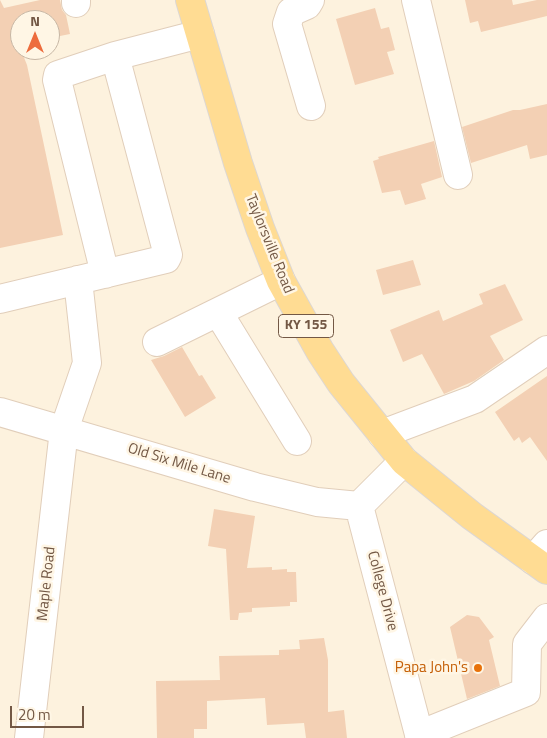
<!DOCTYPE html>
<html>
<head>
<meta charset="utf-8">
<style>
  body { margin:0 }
  #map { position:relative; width:547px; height:738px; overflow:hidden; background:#fdf2de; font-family:"Titillium Web",sans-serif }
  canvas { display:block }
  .north { position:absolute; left:10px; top:10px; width:50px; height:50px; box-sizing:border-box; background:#fff6e5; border:1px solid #c7b7a5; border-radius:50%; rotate:0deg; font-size:14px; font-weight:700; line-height:20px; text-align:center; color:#735845 }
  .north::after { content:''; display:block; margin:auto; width:18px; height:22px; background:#ed6c3d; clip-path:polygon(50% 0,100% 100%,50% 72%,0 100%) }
  .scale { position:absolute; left:10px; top:706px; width:74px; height:22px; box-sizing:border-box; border:2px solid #735845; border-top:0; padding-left:6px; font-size:15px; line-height:18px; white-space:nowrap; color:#735845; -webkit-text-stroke:4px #fff6e5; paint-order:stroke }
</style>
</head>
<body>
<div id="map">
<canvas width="547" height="738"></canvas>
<div class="north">N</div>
<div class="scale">20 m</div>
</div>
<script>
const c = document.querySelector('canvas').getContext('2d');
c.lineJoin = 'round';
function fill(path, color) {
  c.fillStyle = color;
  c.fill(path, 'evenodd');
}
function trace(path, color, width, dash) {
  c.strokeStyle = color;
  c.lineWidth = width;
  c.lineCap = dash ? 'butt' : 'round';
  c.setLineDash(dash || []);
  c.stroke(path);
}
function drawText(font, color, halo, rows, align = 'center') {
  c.font = font + ' "Titillium Web",sans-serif';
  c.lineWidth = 5;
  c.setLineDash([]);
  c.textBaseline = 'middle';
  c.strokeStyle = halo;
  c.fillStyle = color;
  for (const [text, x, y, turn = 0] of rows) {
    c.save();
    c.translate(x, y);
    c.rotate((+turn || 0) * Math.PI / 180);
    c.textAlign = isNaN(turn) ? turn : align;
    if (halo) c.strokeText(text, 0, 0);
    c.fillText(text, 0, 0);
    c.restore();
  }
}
const building = new Path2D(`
  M0,0L4,8L40,0H60L62,10L66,15L70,34L50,38V20H20L19,45L27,65L63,235L0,248Z
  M465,0H512L513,5L537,0H547V16L481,32L478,21L470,23Z
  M375,8L381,29L389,27L395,50L387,52L394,74L355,85L336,19Z
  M547,104V155L530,159L527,145L471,163L462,127L513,110H520Z
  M434,141L442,177L421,184L426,199L405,205L400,190L382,193L373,161L379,159L378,157Z
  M413,260L421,285L383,295L376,270Z
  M505,284L523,320L490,336L504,360L474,381L444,394L422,354L403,362L390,330L439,310L443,321L483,304L479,294Z
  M182,347L199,376L202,375L216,398L185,417L151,360L164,356Z
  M547,376V461L530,437L522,443L519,437L514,441L495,412Z
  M214,509L255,516L247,568L272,567V570L287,569V572H296L297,602H290V606L252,608V612L239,613L238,620H230L226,549L208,546Z
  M467,615L479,617L494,637L489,640L500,686L467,699L450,627Z
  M324,638L328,660V712L344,710L347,738H306L304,723L267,725L265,698L207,701V729H194V738H157L156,681L220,680L219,656L279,655V650L300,649L299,640Z`);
const minor = new Path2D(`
  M76,0V3
  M310,0L307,5L291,12L287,24L311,106
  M416,0L458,175
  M105,274L57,80L58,75L115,56
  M281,281L218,312L297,441
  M0,299L166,259L168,255L115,56L200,34
  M157,342L218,312
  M0,412L255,487L317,502L359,506
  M382,434L475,399L547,350
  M359,506L420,738
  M359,506L404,461
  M533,560L547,544
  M419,735L526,692L527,644L547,618
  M29,738L64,430L87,363L78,280`);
const major = new Path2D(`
  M190,0L238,163L260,228L281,281L320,351L341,383L404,461L472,516L547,570`);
const markers = [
  [478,668,5,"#e8710a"]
];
const shields = [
  [306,326,55]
];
const shieldNames = [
  ["KY 155",306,326]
];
const streetNames = [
  ["Taylorsville Road",269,244,68],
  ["Old Six Mile Lane",179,464,17],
  ["Maple Road",47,584,-84],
  ["College Drive",382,591,75]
];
const foodNames = [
  ["Papa John's",468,668]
];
fill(building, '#f3d0b4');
trace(minor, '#e1ceba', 30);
trace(major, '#ddd7d2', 30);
trace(minor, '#fff', 28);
trace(major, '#ffdc93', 28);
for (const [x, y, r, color] of markers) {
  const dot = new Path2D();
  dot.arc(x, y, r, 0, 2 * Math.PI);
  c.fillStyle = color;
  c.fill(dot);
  trace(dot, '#fff6e5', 2);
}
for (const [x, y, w] of shields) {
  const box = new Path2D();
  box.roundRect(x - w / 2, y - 11.5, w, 23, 4);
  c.fillStyle = '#fff6e5';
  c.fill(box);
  trace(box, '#735845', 1);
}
drawText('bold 14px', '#735845', null, shieldNames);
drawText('15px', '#735845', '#fff6e5', streetNames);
drawText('15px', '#c56008', '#fff6e5', foodNames, 'right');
</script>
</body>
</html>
